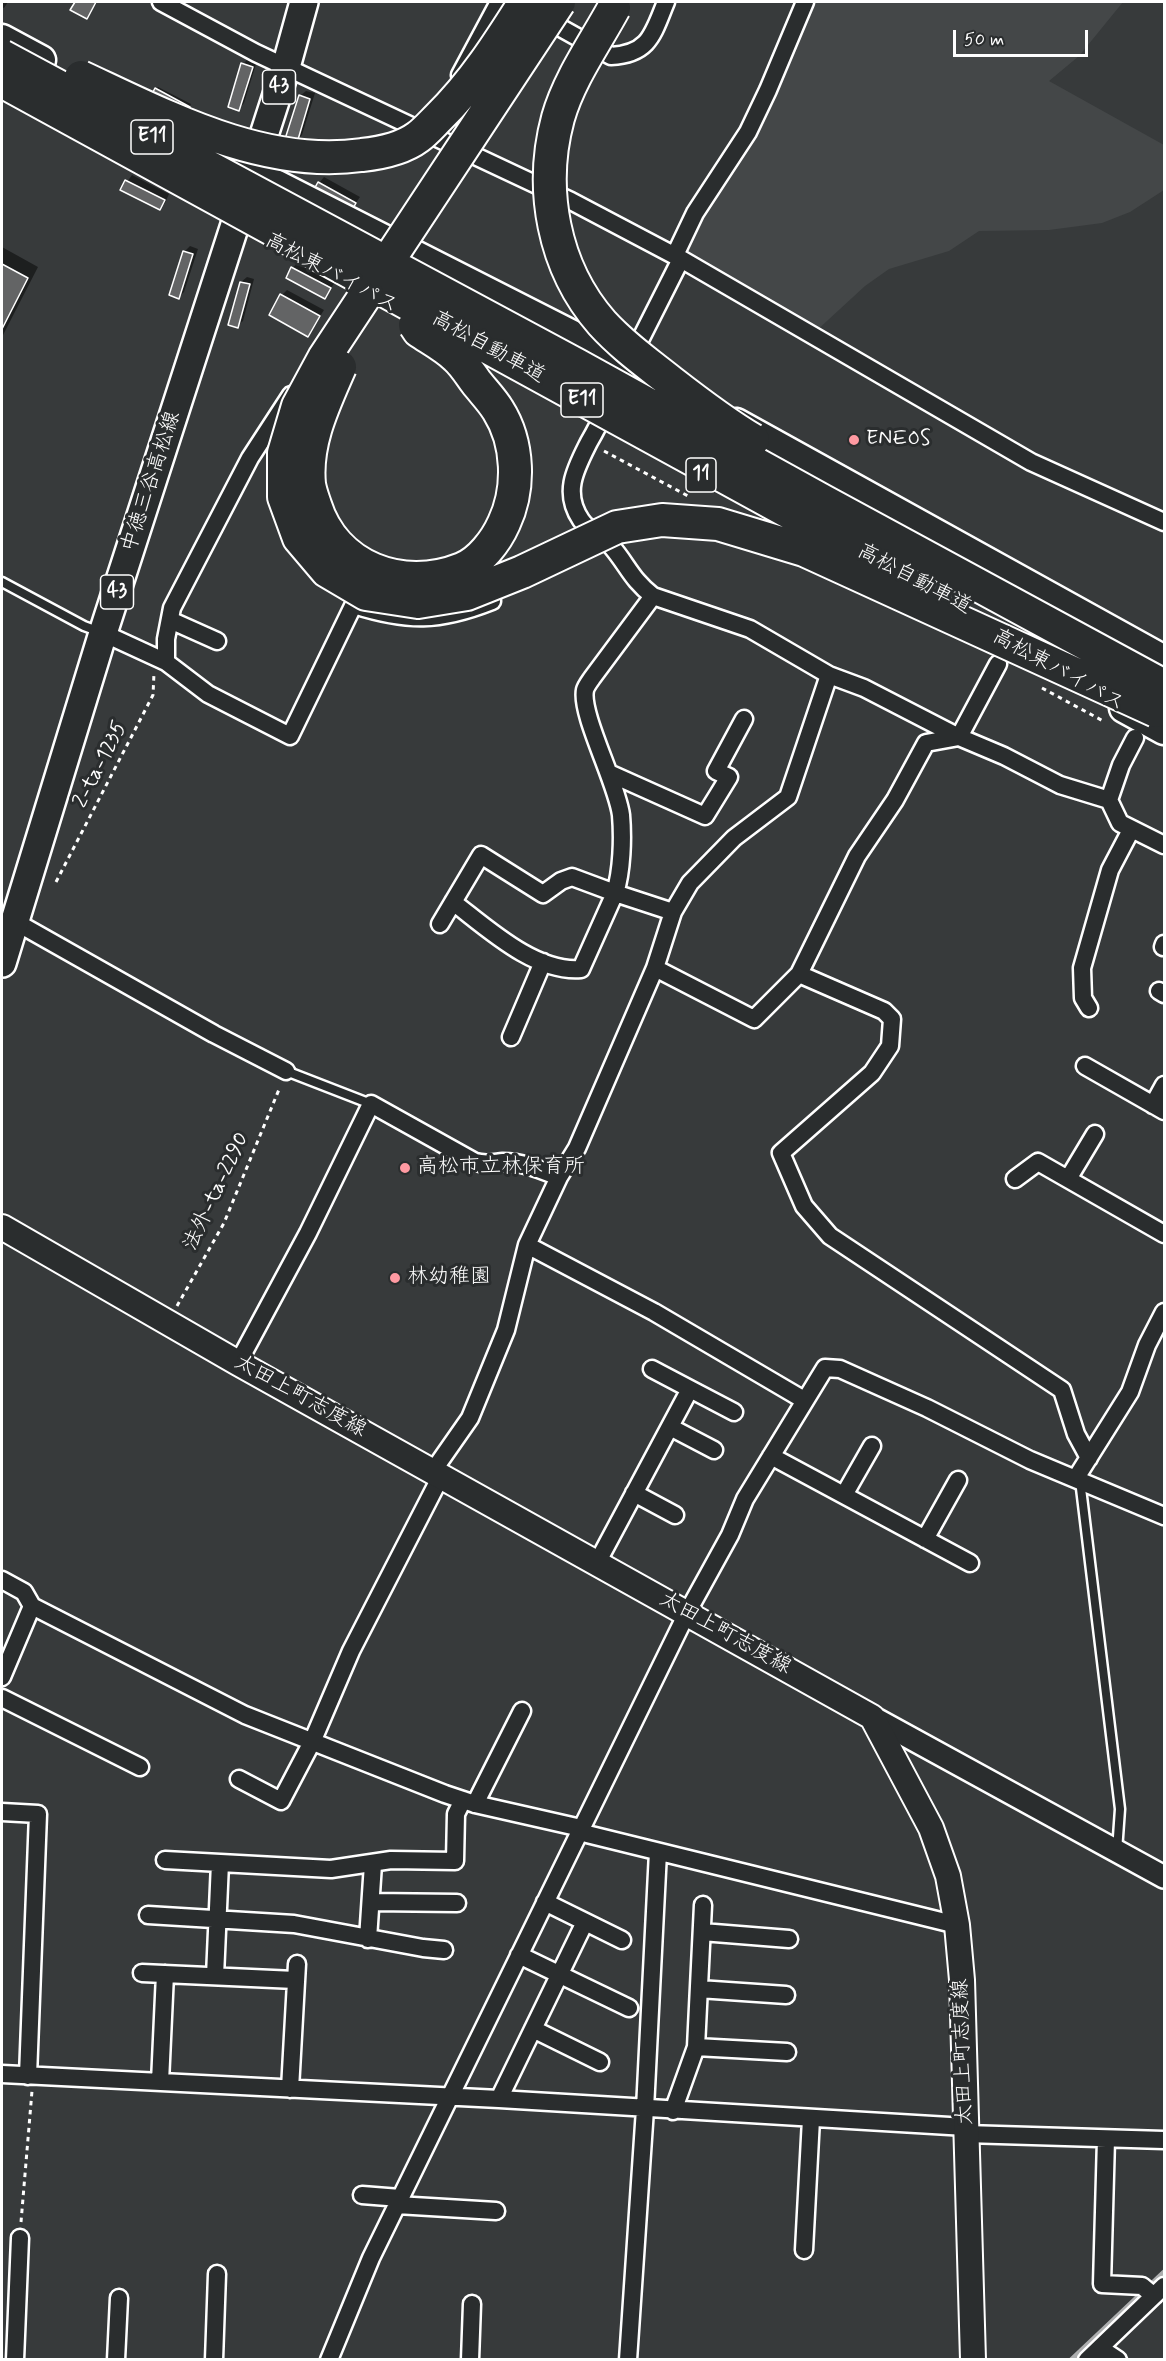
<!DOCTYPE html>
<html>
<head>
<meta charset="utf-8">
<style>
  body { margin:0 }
  #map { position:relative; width:1166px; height:2361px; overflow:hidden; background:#373a3b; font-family:Mynerve,sans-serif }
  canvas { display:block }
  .frame { position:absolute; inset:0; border:3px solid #fff; pointer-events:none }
  .scale { position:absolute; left:953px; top:30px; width:135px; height:27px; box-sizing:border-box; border:3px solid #fff; border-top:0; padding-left:8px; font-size:18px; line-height:21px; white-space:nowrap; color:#fff; -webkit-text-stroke:4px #2a2d2e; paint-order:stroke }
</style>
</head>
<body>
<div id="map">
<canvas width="1166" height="2361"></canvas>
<div class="frame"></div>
<div class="scale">50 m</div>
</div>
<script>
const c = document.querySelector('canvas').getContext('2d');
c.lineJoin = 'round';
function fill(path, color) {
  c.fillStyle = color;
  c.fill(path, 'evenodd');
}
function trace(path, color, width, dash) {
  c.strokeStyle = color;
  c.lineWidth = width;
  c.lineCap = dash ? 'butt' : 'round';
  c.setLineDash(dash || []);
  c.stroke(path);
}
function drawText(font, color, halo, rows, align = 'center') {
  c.font = font + ' Mynerve,"Klee One",sans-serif';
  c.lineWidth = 6;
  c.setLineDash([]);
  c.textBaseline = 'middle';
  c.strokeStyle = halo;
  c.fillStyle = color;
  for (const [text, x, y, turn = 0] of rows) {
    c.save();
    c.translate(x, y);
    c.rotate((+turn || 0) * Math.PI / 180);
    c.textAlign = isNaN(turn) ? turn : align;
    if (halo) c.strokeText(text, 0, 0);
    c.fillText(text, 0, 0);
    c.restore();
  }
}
const built = new Path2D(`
  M811,2H1123L1079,56L1049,81L1164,145V190L1130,212L1102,223L1049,230L979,231L949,251L889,269L865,286L815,332L684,252Z`);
const shadow = new Path2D(`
  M2,2H8L4,8L2,7Z
  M76,2H97L87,17L72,9Z
  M248,59L257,61L244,103L239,109L243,64Z
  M158,87L191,104L188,110L156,89Z
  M306,91L315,93L302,135L296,141L300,96Z
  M132,175L169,194L165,203L160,208L122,189Z
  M324,177L360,197L351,210L319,183Z
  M190,246L198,249L184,292L179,297L184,252Z
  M2,247L38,267L2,337Z
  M298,263L335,282L325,297L292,268Z
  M247,277L254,279L243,321L237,326L241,282Z
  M287,290L324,310L308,335L282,295Z`);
const stream = new Path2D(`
  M1071,2360L1164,2272`);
const building = new Path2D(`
  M75,2H96L87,19L70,10Z
  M241,63L253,67L239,111L228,107Z
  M155,88L190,107L186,115L151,96Z
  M299,95L310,99L297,143L285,139Z
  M125,180L165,200L160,210L120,190Z
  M318,182L356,203L351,212L313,191Z
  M183,251L193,254L179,299L169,295Z
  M2,264L28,278L2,329Z
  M291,267L331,288L325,299L286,278Z
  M240,282L250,284L238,328L228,325Z
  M280,294L320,316L308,337L269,315Z`);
const path = new Path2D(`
  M604,451L688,496
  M1042,688L1105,722
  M56,882L153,695L154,673
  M177,1306L224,1223L280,1087
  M21,2222L32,2091`);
const service = new Path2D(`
  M2,582L84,626L100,632
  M286,1071L371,1104
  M1080,1480L1120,1809L1117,1851`);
const minor = new Path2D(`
  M161,2L256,53L571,201L681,259L1031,462L1164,522
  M543,18L611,56C650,54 653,33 666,2
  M460,75L499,2
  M675,255L695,213L748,132L768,90L805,2
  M631,358L681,259
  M653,596L750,629L829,675L864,688L959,737
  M354,605C408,622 439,622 492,601
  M170,620L217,641
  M103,633L166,662L208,694L290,736L354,604
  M166,662V639L172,608L250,458L291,395
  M998,664L959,737L1004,756L1060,785L1109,800
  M1135,738L1121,765L1109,800L1120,823L1164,845
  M609,773L705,816L729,777L716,771L744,719
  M673,912L690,883L734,838L788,797L829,675
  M14,921L214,1034L286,1071
  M440,924L481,855L543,894L561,881L572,877L615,893L581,969C535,973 487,928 453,902
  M1163,947L1164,944
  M655,968L754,1019L799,974L884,1011L892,1019L890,1046L872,1073L781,1153L804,1206L830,1236L1062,1390L1076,1434L1089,1458
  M799,974L857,856L895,800L926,743L959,737
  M1159,991L1164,994
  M1089,1008L1083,998L1082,968L1110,870L1131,830
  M511,1037L543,962
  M1085,1066L1164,1111
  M1153,1105L1164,1085
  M1015,1179L1038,1162L1164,1234
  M1068,1179L1095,1134
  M527,1245L654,1312L804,1400
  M238,1363L308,1233L371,1104L475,1162C486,1165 493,1163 503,1162C523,1162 541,1170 559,1177
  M652,1369L690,1389
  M670,1427L714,1450
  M771,1456L970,1563
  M433,1471L470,1418L506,1330L527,1245L559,1177L577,1148L655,968L673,912L615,893C622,871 623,838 621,815C617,783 580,714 585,690C586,686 590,681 592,678L653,596C632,580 628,566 612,547C603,536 589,532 581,520C562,492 576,468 589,442C596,430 602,418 608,405
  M1076,1478L1130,1392L1147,1345L1164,1312
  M634,1493L675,1515
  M844,1495L872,1446
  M925,1539L958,1480
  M597,1563L690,1389L734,1412
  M2,1580L24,1592L32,1606L245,1715L445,1794L475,1804L581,1828L587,1834L957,1925
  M2,1677L32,1606
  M2,1698L140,1767
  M239,1779L281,1801L312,1742L351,1651L441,1476
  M475,1804L522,1711
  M2,1812L38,1814L28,2076
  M165,1860L331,1869L391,1860L455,1861L456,1814L463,1800
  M372,1902L457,1903
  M545,1902L622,1940
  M148,1915L294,1924L423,1948L444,1950
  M702,1932L789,1939
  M368,1939L373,1864
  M519,1955L629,2008
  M142,1973L295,1980
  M215,1976L220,1863
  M699,1989L786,1995
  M533,2029L600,2062
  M696,2047L787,2052
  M2,2074L499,2099L966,2127
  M160,2082L165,1974
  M290,2089L297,1964
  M499,2099L585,1922
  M673,2111L696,2047L703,1905
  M966,2134L1164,2140
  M1106,2139L1102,2284L1142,2286L1154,2296
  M362,2195L400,2198
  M397,2205L496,2211
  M804,2250L811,2119
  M1100,2348L1118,2360
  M15,2360L20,2238
  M116,2360L119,2298
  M214,2360L217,2274
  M329,2360L371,2258L687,1613L730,1535L745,1499L825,1368L840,1369L927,1408L1030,1460L1164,1516
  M470,2360L472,2304
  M628,2360L645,2109L658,1852
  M1087,2360L1164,2286`);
const tertiary = new Path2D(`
  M872,1717L1164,1877`);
const secondary = new Path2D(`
  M2,1227L238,1363L872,1717L931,1828L948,1876L957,1925L962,1980L973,2360`);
const primary = new Path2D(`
  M2,963L103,633L286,67L304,2`);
const trunk = new Path2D(`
  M2,39L41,60
  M224,158L643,371
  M736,423L1164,660
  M1124,708L1164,730`);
const motorwayBridge = new Path2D(`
  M559,2L324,358L298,406L284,453V497L299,538L327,571L366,594L418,602L467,594L522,572L617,527L662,520L718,524L804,550L1156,711
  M614,8C595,43 569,79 558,118C539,188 553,267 602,323C623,346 647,363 671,382C698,403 724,423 753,440
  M2,56L577,365L823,501L1164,686
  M81,77C167,117 264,169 362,155C381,153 402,149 418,137C425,132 432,124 438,118C473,84 499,43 525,2
  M2,81L902,574
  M340,367C324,404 305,442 309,484C310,491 313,499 315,505C335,568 402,593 462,569C480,562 496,541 504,523C520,489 519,443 498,410C492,400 483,391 476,382C470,374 464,364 456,357C446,347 431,339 419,331L415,325`);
const markers = [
  [854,440,6,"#ff9aa2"],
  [405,1168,6,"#ff9aa2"],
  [395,1278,6,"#ff9aa2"]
];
const shields = [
  [279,87,33],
  [152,137,42],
  [582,400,42],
  [701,475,30],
  [117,592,33]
];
const shieldNames = [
  ["43",279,87],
  ["E11",152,137],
  ["E11",582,400],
  ["11",701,475],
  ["43",117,592]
];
const streetNames = [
  ["高松東バイパス",331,274,28],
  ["高松自動車道",488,348,29],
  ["中徳三谷高松線",152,482,-72],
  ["高松自動車道",914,580,28],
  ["高松東バイパス",1058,671,29],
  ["2-ta-1235",101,765,-63],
  ["法外-ta-2290",217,1192,-65],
  ["太田上町志度線",300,1397,29],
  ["太田上町志度線",725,1634,29],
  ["太田上町志度線",964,2052,-92]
];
const poiNames = [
  ["ENEOS",866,440],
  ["高松市立林保育所",417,1168],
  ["林幼稚園",407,1278]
];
fill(built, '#444748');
fill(shadow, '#0007');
trace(stream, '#adaeaf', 5);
fill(building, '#636465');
trace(building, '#fff', 1.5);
trace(service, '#fff', 13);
trace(minor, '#fff', 21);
trace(tertiary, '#fff', 26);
trace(secondary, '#fff', 28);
trace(primary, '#fff', 32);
trace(trunk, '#fff', 33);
trace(path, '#fff', 3, [4.5, 4.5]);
trace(service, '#2a2d2e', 8);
trace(minor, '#2a2d2e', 16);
trace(tertiary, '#2a2d2e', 21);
trace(secondary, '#2a2d2e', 24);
trace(primary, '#2a2d2e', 27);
trace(trunk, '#2a2d2e', 28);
trace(motorwayBridge, '#fff', 36, []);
trace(motorwayBridge, '#2a2d2e', 32);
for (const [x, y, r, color] of markers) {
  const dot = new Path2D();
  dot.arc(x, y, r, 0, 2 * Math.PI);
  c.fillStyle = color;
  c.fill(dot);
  trace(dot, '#2a2d2e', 2);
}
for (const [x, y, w] of shields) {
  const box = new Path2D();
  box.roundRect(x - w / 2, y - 17, w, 34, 4.5);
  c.fillStyle = '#2a2d2e';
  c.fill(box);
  trace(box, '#fff', 1.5);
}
drawText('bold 20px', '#fff', null, shieldNames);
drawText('21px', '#fff', '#2a2d2e', streetNames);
drawText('21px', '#fff', '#2a2d2e', poiNames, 'left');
</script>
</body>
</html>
